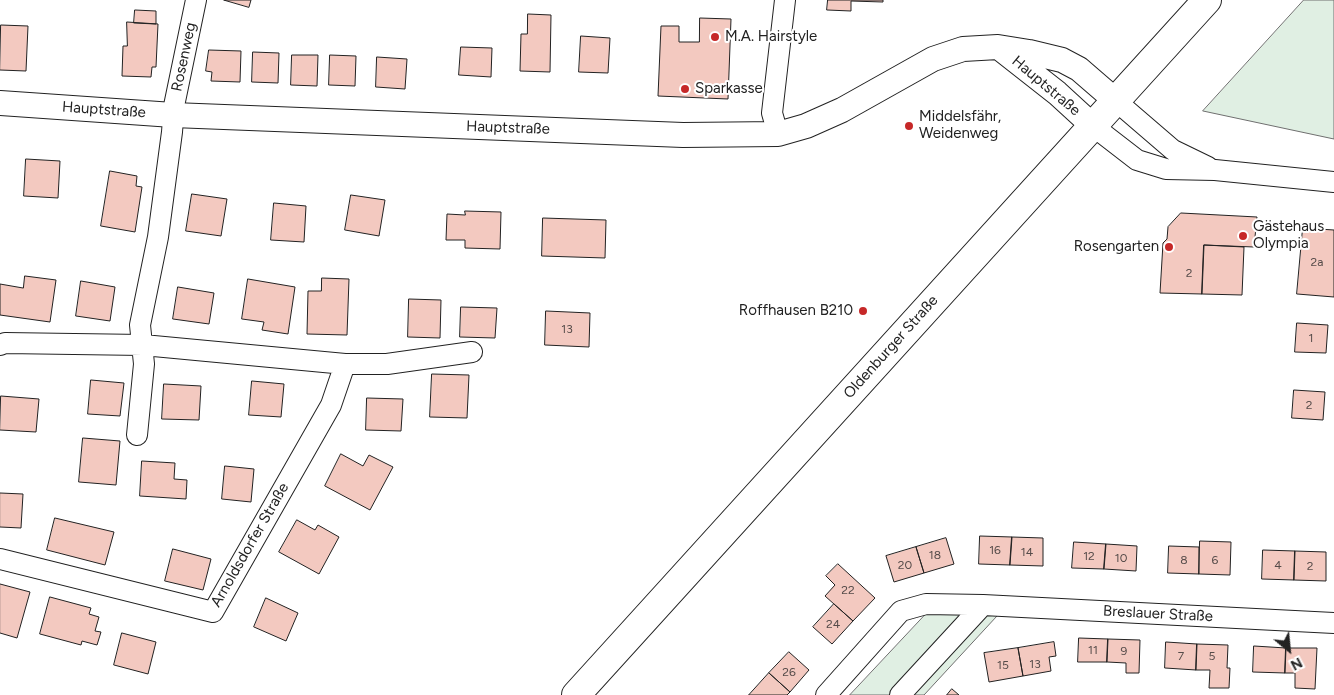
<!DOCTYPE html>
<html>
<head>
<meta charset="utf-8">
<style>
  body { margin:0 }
  #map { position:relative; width:1334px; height:695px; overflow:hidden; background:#fff; font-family:Figtree,sans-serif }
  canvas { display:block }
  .north { position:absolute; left:1264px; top:625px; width:50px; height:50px; -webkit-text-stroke:4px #fff; paint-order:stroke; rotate:152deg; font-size:14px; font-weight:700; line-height:20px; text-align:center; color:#222 }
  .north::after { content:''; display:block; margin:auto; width:18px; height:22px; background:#222; clip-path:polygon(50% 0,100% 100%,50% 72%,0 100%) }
</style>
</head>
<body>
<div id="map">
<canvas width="1334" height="695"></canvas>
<div class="north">N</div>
</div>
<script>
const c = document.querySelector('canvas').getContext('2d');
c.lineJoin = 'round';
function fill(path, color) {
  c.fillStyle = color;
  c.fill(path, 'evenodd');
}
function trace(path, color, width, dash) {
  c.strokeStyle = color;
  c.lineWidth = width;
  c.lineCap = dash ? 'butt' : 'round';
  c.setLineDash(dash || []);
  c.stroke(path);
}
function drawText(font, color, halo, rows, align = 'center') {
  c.font = font + ' Figtree,sans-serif';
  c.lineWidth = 4;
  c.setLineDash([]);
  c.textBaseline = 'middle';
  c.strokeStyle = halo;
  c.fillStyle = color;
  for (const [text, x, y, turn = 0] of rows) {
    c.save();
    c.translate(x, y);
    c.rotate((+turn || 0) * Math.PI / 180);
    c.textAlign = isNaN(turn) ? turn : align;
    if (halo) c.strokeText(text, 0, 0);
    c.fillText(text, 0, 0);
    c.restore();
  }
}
const green = new Path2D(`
  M1304,0H1334V139L1203,111Z
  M941,598L1009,603L924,695H850Z`);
const building = new Path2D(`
  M224,0H251L249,7Z
  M828,0H883V2L851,1V11L827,10Z
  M135,10L156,11V24L134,23Z
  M528,14L551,15L550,72L520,71L521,34H527Z
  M700,18L731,19L728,99L658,96L661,26H679V42H699Z
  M127,22L158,24L156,67H152L151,77L122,76L123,46H127Z
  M1,25L28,26L26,71L0,70Z
  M581,36L610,38L608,73L579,72Z
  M461,47L492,48L491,77L459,75Z
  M209,50L241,51L240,82L211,81L212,72L206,71Z
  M253,52L279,53L278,83L252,82Z
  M292,55H318L317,86L291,85Z
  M330,55L356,56L355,86L329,85Z
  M377,57L407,59L405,89L376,87Z
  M26,159L60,161L58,198L24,196Z
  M110,171L137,176L136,186L142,187L135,232L101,226Z
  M192,194L227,199L221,236L186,231Z
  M351,195L385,200L379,236L345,230Z
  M274,203L306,206L304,242L271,240Z
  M465,211L501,212L500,249L465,248V240H446L447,214L465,215Z
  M1181,213L1257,217L1254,247L1204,245L1202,294L1160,293L1163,243L1167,239L1168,227Z
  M543,218L606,220L605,258L542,256Z
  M1303,228L1334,230V297L1297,294Z
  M1204,245L1244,247L1242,295L1202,294Z
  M25,276L56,280L50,322L0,315V284L23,288Z
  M322,278L349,279L347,335L307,334L308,291H321Z
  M248,279L295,287L288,334L262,330L264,322L242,319Z
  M81,281L115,287L110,321L76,316Z
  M178,287L214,293L209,324L173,319Z
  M409,299L441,300L440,338L408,337Z
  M461,307L497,308L495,338L460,337Z
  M546,311L590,313L589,347L545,345Z
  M1297,323L1328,325L1326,353L1295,352Z
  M432,374L469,375L467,418L430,417Z
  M91,380L124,383L120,416L88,414Z
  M252,381L284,384L281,417L249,415Z
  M164,384L201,386L199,420L162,419Z
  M1294,390L1325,392L1323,420L1292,418Z
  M1,396L39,399L36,432L0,430Z
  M367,398L403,399L401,431L366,430Z
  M83,438L120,441L116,485L79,482Z
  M341,454L363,466L369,455L393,467L370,510L325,486Z
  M142,461L175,463L174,479L187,480L186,499L140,496Z
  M225,466L254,469L251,502L222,499Z
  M0,493L23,494L21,528L0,527Z
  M55,518L114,532L105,565L47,550Z
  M297,520L315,530L318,525L339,537L319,574L279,552Z
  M980,536L1012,537L1010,565L979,564Z
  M1012,537L1043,538V566L1010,565Z
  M946,538L954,564L924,573L916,547Z
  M1200,541L1231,542L1230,575L1199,574Z
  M1074,542L1106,544L1104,569L1072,568Z
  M1106,544L1137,546L1136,571L1104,569Z
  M1169,546L1199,547V574L1168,573Z
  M916,547L924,573L894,582L886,556Z
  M173,549L211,559L203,590L165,581Z
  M1263,550L1295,551L1294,580L1262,579Z
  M1295,551L1326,552V581L1294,580Z
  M838,564L875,598L853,621L825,596L835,585L826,576Z
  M0,584L30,592L17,638L0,633Z
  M50,597L91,608L89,614L99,617L95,631L101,632L97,645L82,641L81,645L40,634Z
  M266,598L298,613L286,641L254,627Z
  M834,604L853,621L832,644L813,627Z
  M122,633L156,642L148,674L114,665Z
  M1079,638L1108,639L1107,662H1078Z
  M1108,639L1140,640L1139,673H1126V663L1107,662Z
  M1054,642L1056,656L1049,657L1051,671L1023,676L1018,648Z
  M1166,642L1197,644L1196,670L1165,668Z
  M1197,644L1228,645L1227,668H1230L1229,688H1209L1210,670H1196Z
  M1254,646L1286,648L1285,673L1253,672Z
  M1018,648L1023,676L989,682L984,653Z
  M1286,648H1317L1315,689L1295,688V673H1285Z
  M789,652L809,670L790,692L769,673Z
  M769,673L790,692L787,695H749Z
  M952,689L959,695H947Z`);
const minor = new Path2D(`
  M1116,101L1173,150L1208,167
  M1093,126L1137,160L1166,169L1215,170L1334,182
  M778,134L772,113L785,0
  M0,345L5,343L143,345L345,364
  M137,435L144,364L140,325L158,237L172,132L174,106L196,0
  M0,559L213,612L331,405L345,364H387L472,352
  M826,695L901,611L926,604L983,605
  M900,695L983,605L1334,623`);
const tertiary = new Path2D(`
  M1001,49L1057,93L1093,126
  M0,103L173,115L683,135L778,134L806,126L842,110L933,59L963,49L998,47L1029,52L1062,60L1079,69L1116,101`);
const primary = new Path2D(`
  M576,695L1207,0`);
const markers = [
  [715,37,5,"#c62828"],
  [685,89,5,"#c62828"],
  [909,126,5,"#c62828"],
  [1243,236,5,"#c62828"],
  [1169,247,5,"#c62828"],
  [863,311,5,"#c62828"]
];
const numberNames = [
  ["2a",1317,262],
  ["2",1189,273],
  ["13",567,329],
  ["1",1311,338],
  ["2",1309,405],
  ["16",995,550],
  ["14",1027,552],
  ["18",935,555],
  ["12",1089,556],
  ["10",1121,558],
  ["8",1184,560],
  ["6",1215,560],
  ["20",905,565],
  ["4",1278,565],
  ["2",1310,566],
  ["22",848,590],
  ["24",833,624],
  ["11",1093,650],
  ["9",1124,651],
  ["7",1181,656],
  ["5",1212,656],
  ["13",1035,664],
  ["15",1003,665],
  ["26",789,672]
];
const poiNames = [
  ["M.A. Hairstyle",725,37],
  ["Sparkasse",695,89],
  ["Middelsfähr,",919,117],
  ["Weidenweg",919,134],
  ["Gästehaus",1253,227],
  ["Olympia",1253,244],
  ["Rosengarten",1159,247,"right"],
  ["Roffhausen B210",853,311,"right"]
];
const streetNames = [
  ["Rosenweg",184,57,-78],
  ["Hauptstraße",1046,86,40],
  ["Hauptstraße",104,110,4],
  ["Hauptstraße",508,128,2],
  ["Oldenburger Straße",891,347,-48],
  ["Arnoldsdorfer Straße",250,545,-60],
  ["Breslauer Straße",1158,614,3]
];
fill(green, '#e0efe3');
trace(green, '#6f6f6f', 1);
fill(building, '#f3c9c0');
trace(building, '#222', 1);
trace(minor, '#222', 22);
trace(tertiary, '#222', 26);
trace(primary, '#222', 30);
trace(minor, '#fff', 20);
trace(tertiary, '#fff', 24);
trace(primary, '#fff', 28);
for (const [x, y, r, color] of markers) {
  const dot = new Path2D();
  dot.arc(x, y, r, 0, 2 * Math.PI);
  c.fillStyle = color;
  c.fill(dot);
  trace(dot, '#fff', 2);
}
drawText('12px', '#564c4a', null, numberNames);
drawText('15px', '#222', '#fff', poiNames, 'left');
drawText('15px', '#222', '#fff', streetNames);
</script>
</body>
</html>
